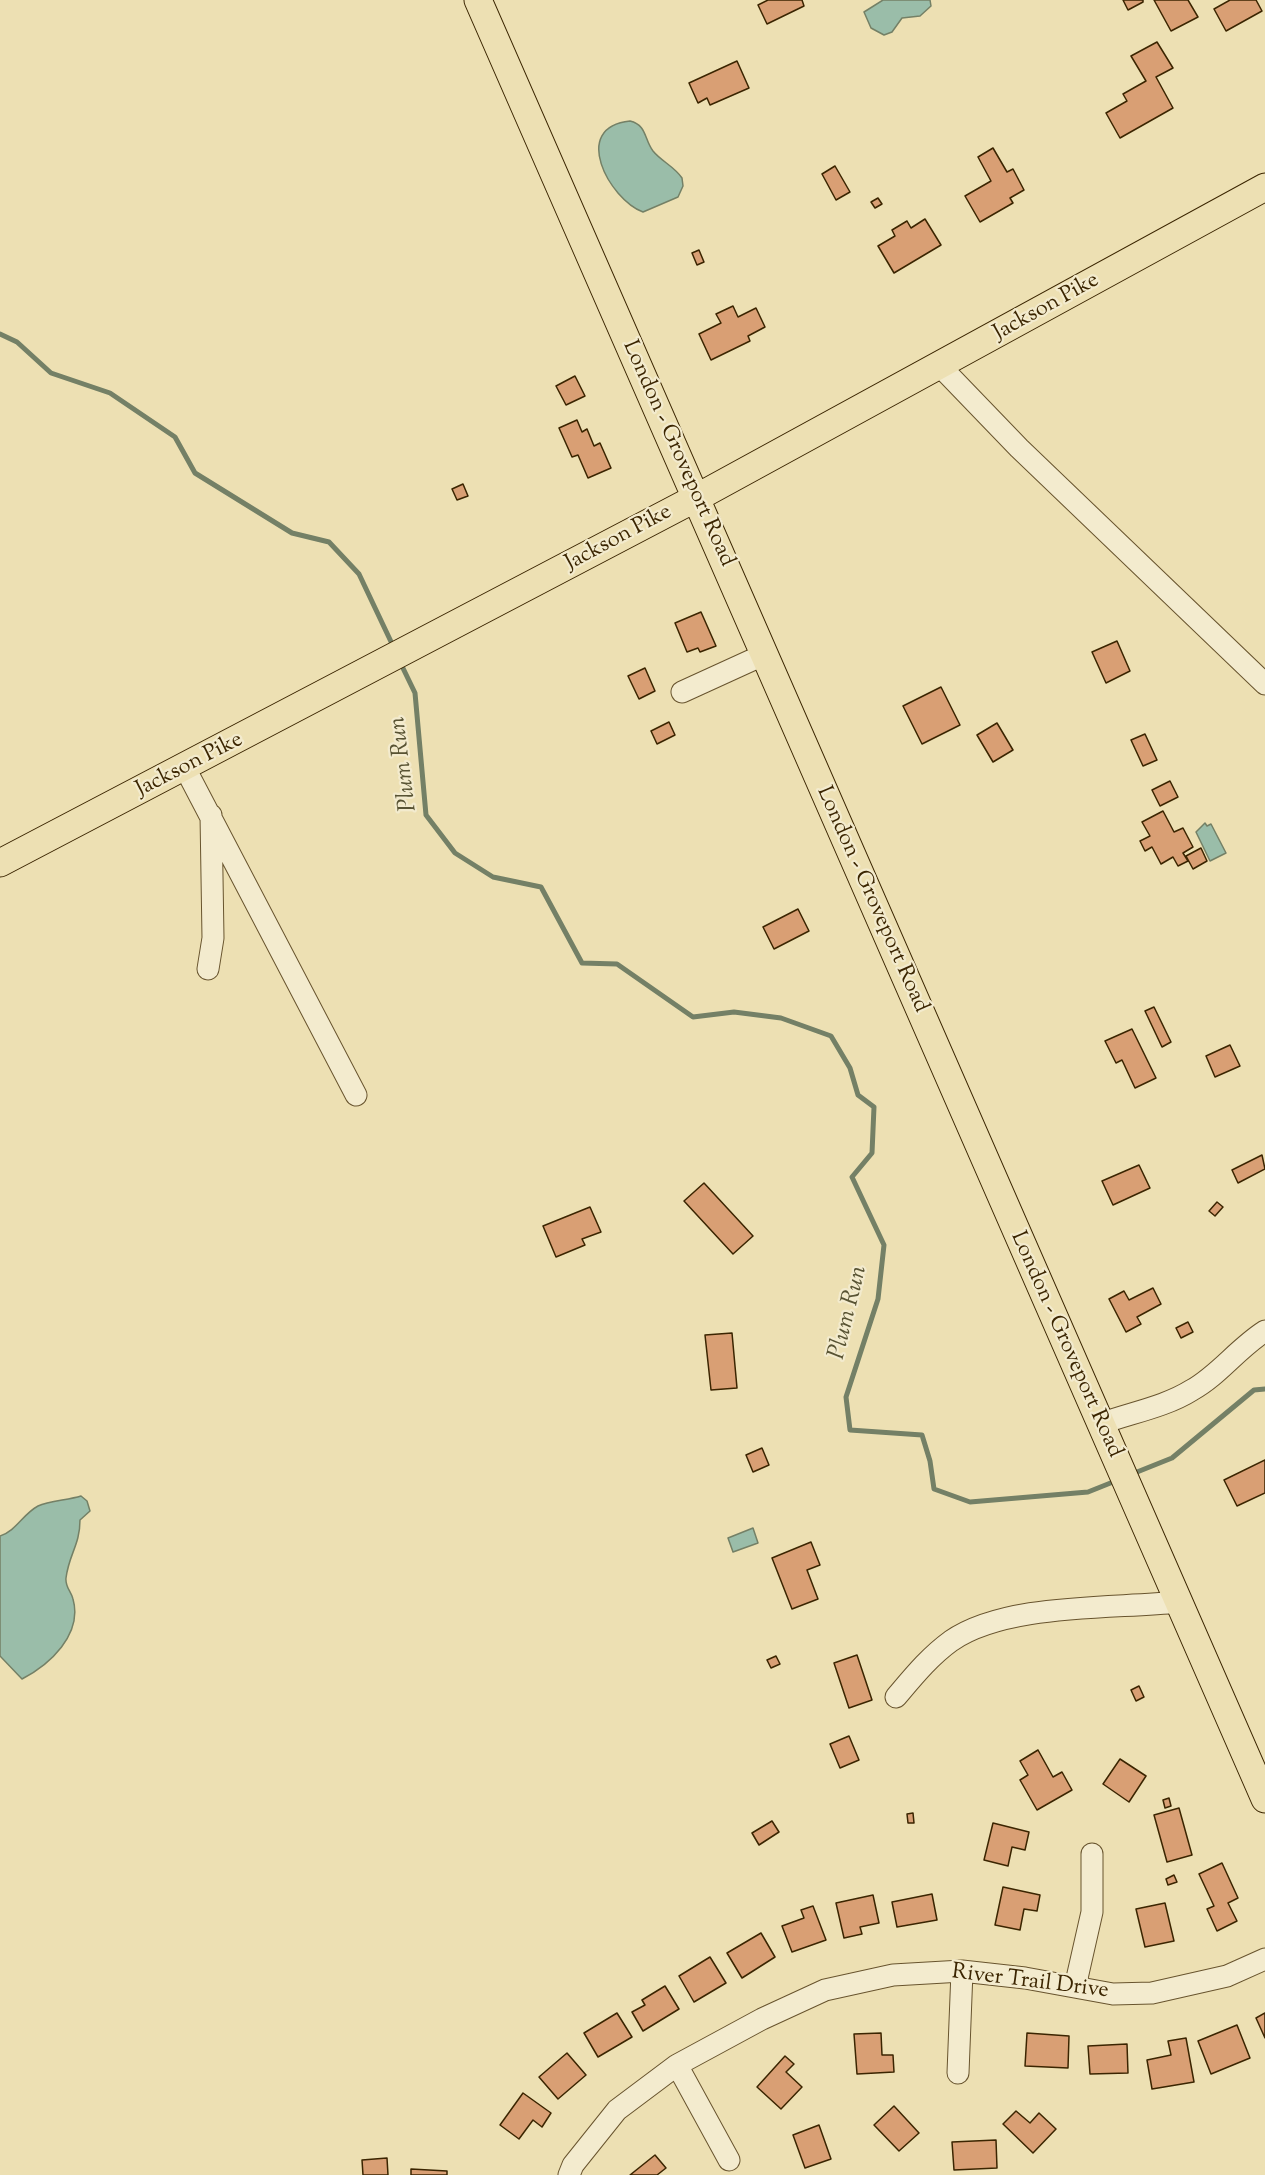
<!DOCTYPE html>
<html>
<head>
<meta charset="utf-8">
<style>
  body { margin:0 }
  canvas { display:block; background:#ede0b3 }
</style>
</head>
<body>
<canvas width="1265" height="2175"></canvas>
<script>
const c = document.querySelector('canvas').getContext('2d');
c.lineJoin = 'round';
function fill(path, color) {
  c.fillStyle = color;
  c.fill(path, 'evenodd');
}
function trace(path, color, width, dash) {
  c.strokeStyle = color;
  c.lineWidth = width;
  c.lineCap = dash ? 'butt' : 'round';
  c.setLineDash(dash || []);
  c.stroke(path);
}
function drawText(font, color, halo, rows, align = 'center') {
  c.font = font + ' "Sorts Mill Goudy",serif';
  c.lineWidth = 4.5;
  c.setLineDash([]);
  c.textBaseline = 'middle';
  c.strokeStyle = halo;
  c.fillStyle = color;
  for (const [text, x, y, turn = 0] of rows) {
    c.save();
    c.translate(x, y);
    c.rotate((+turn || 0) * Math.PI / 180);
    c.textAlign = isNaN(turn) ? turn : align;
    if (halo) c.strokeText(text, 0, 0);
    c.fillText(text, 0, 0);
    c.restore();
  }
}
const water = new Path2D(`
  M883,0H930L931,6L920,16L902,18L892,32L884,35L871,28L864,12Z
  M630,121C647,125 644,139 653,151C661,161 675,167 682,178L683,186L678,197L643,212C609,199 570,127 630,121Z
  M1205,823L1207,826L1211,824L1226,853L1210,861L1196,832Z
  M81,1496L87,1501L90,1511L80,1520C80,1545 69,1554 66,1578C65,1587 71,1591 73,1599C83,1635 49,1665 22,1679L0,1656V1536C16,1531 23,1514 38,1506C49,1501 68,1500 81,1496Z
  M753,1528L758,1543L733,1552L728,1538Z`);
const stream = new Path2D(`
  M0,334L17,342L51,373L110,393L175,437L195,473L292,533L329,542L359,574L394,648
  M400,662L415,693L426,815L455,853L493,877L541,887L582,963L617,964L693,1017L734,1012L781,1018L831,1036L850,1068L858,1095L874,1107L872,1153L852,1177L884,1245L878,1299L846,1397L850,1430L922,1435L930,1461L934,1489L970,1502L1088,1492L1118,1480
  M1132,1474L1172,1458L1254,1390L1265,1389`);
const building = new Path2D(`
  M768,0H802L804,6L767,24L758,5Z
  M1123,0H1143V2L1128,10Z
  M1154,0H1188L1198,17L1171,31Z
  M1230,0H1256L1262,11L1226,31L1214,9Z
  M1157,42L1173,68L1156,77L1173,108L1120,138L1106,113L1127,101L1123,94L1146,81L1131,56Z
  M737,61L749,88L710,105L707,98L698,103L689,83Z
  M993,148L1007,172L1013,169L1024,190L1010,198L1013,203L980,222L965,196L991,181L978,157Z
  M835,166L850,192L836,200L822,174Z
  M878,198L882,204L875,208L871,202Z
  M925,219L941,245L894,273L878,246L895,236L892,230L907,221L911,228Z
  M699,250L704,262L697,265L692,253Z
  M733,306L738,317L756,308L765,327L748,336L750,341L711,360L699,334L721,323L716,314Z
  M575,376L585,396L566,405L556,386Z
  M577,420L582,432L587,429L594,446L600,443L611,468L588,478L578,455L572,457L559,428Z
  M463,484L468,496L457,500L452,489Z
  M701,612L716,646L700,652L698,648L687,652L675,623Z
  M1117,641L1130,671L1106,683L1092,652Z
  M645,668L655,691L639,699L628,676Z
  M941,687L960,725L922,744L903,706Z
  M669,722L675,735L657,744L651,731Z
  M997,723L1013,750L993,762L977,735Z
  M1145,734L1157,760L1143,766L1131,740Z
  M1170,781L1178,797L1160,806L1152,790Z
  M1163,811L1174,832L1183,828L1193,847L1183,853L1188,861L1178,866L1173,857L1161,864L1152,847L1145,851L1140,841L1150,836L1142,822Z
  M1201,848L1207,861L1193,869L1186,856Z
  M798,909L809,931L774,949L763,927Z
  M1154,1007L1171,1042L1162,1047L1145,1011Z
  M1132,1029L1156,1078L1135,1088L1122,1060L1116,1063L1105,1041Z
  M1230,1045L1240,1066L1215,1077L1206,1056Z
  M1262,1155L1265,1169L1238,1183L1232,1170Z
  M1139,1165L1150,1188L1113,1205L1102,1181Z
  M704,1183L753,1236L733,1254L684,1201Z
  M1217,1202L1223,1207L1215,1216L1209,1211Z
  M590,1207L601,1232L582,1239L585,1245L556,1257L543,1226Z
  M1153,1288L1161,1304L1137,1317L1141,1324L1126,1332L1109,1299L1124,1291L1129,1300Z
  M1188,1322L1193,1332L1181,1338L1176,1328Z
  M732,1333L737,1388L711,1390L705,1335Z
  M762,1448L769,1465L753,1472L746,1455Z
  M1265,1460V1493L1237,1506L1224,1480Z
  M811,1542L820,1565L807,1570L818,1599L792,1609L772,1558Z
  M857,1655L872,1700L849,1708L834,1663Z
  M776,1656L780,1664L771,1668L767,1660Z
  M1139,1686L1144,1697L1136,1701L1131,1690Z
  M849,1736L859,1760L840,1768L830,1744Z
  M1038,1750L1053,1777L1062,1772L1072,1790L1037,1810L1020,1780L1028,1775L1020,1761Z
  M1120,1759L1146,1776L1129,1802L1103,1784Z
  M1169,1798L1171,1806L1165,1808L1163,1800Z
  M1179,1808L1192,1855L1167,1862L1154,1815Z
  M913,1813L914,1823H908L907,1814Z
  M772,1821L779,1832L759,1845L752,1833Z
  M993,1823L1029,1832L1025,1850L1012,1847L1008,1866L984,1860Z
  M1222,1863L1238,1898L1228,1903L1237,1921L1217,1931L1207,1909L1214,1906L1199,1874Z
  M1174,1875L1177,1882L1168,1885L1166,1879Z
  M1003,1887L1040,1895L1037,1911L1024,1909L1020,1930L995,1925Z
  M932,1894L937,1920L897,1927L892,1902Z
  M873,1895L879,1923L860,1927L862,1934L844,1938L836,1903Z
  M1165,1903L1174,1941L1145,1947L1136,1909Z
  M813,1906L826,1940L792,1952L782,1926L804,1918L801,1910Z
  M761,1933L775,1957L742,1978L727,1953Z
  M710,1957L726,1983L694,2002L679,1976Z
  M665,1986L679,2009L643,2031L632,2012L645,2005L642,2000Z
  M617,2013L632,2037L598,2057L584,2033Z
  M1265,2013V2038L1256,2018Z
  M1237,2025L1250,2058L1211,2074L1198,2041Z
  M881,2033L882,2055H893L894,2072L857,2074L854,2034Z
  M1027,2033L1069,2036L1068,2068L1025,2066Z
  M1186,2038L1194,2082L1152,2089L1147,2060L1171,2055L1168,2041Z
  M1127,2044L1128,2073L1090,2074L1088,2046Z
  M567,2053L586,2075L558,2099L539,2077Z
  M785,2056L794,2064L786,2072L802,2087L781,2109L757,2087Z
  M523,2093L551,2113L542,2127L533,2120L519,2139L500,2125Z
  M894,2106L919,2133L899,2151L874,2125Z
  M1016,2111L1030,2123L1039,2113L1056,2129L1033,2153L1003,2124Z
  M819,2125L831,2159L805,2168L793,2135Z
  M996,2140L997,2168L954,2170L952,2142Z
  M655,2155L666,2168L657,2175H630Z
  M387,2158L388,2175H363L362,2160Z
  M411,2169L447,2171V2175H411Z`);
const minor = new Path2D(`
  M940,366L1019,448L1265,684
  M682,692L763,655
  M185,768L356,1095
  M208,969L213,938L211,815
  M1100,1424C1130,1413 1165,1407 1192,1390C1219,1375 1237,1349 1265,1331
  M896,1697C913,1677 929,1657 951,1641C1006,1603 1112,1609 1178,1602
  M1075,1987L1092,1912V1854
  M677,2065L729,2160
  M958,2073L962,1971
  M569,2175L573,2165L617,2110L677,2065L762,2019L825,1990L893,1975L962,1971L1025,1978L1113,1994L1152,1993L1227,1976L1265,1959`);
const major = new Path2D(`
  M478,0L1265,1799
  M0,863L696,498L1265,187`);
const streetNames = [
  ["Jackson Pike",1047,308,-29],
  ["London - Groveport Road",677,454,66],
  ["Jackson Pike",619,539,-28],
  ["Jackson Pike",190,766,-27],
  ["London - Groveport Road",871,900,66],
  ["London - Groveport Road",1065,1345,66],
  ["River Trail Drive",1030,1983,7]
];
const waterNames = [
  ["Plum Run",405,764,-97],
  ["Plum Run",850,1313,-76]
];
fill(water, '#9abda9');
trace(water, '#748066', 1.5);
trace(stream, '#748066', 5);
fill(building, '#d99f74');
trace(building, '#3b2501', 1.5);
trace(minor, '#68542e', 23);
trace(major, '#3b2501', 29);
trace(minor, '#f3ebce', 21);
trace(major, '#ede0b3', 27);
drawText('22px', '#3b2501', '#f3ebce', streetNames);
drawText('italic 24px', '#585333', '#f3ebce', waterNames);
</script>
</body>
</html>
